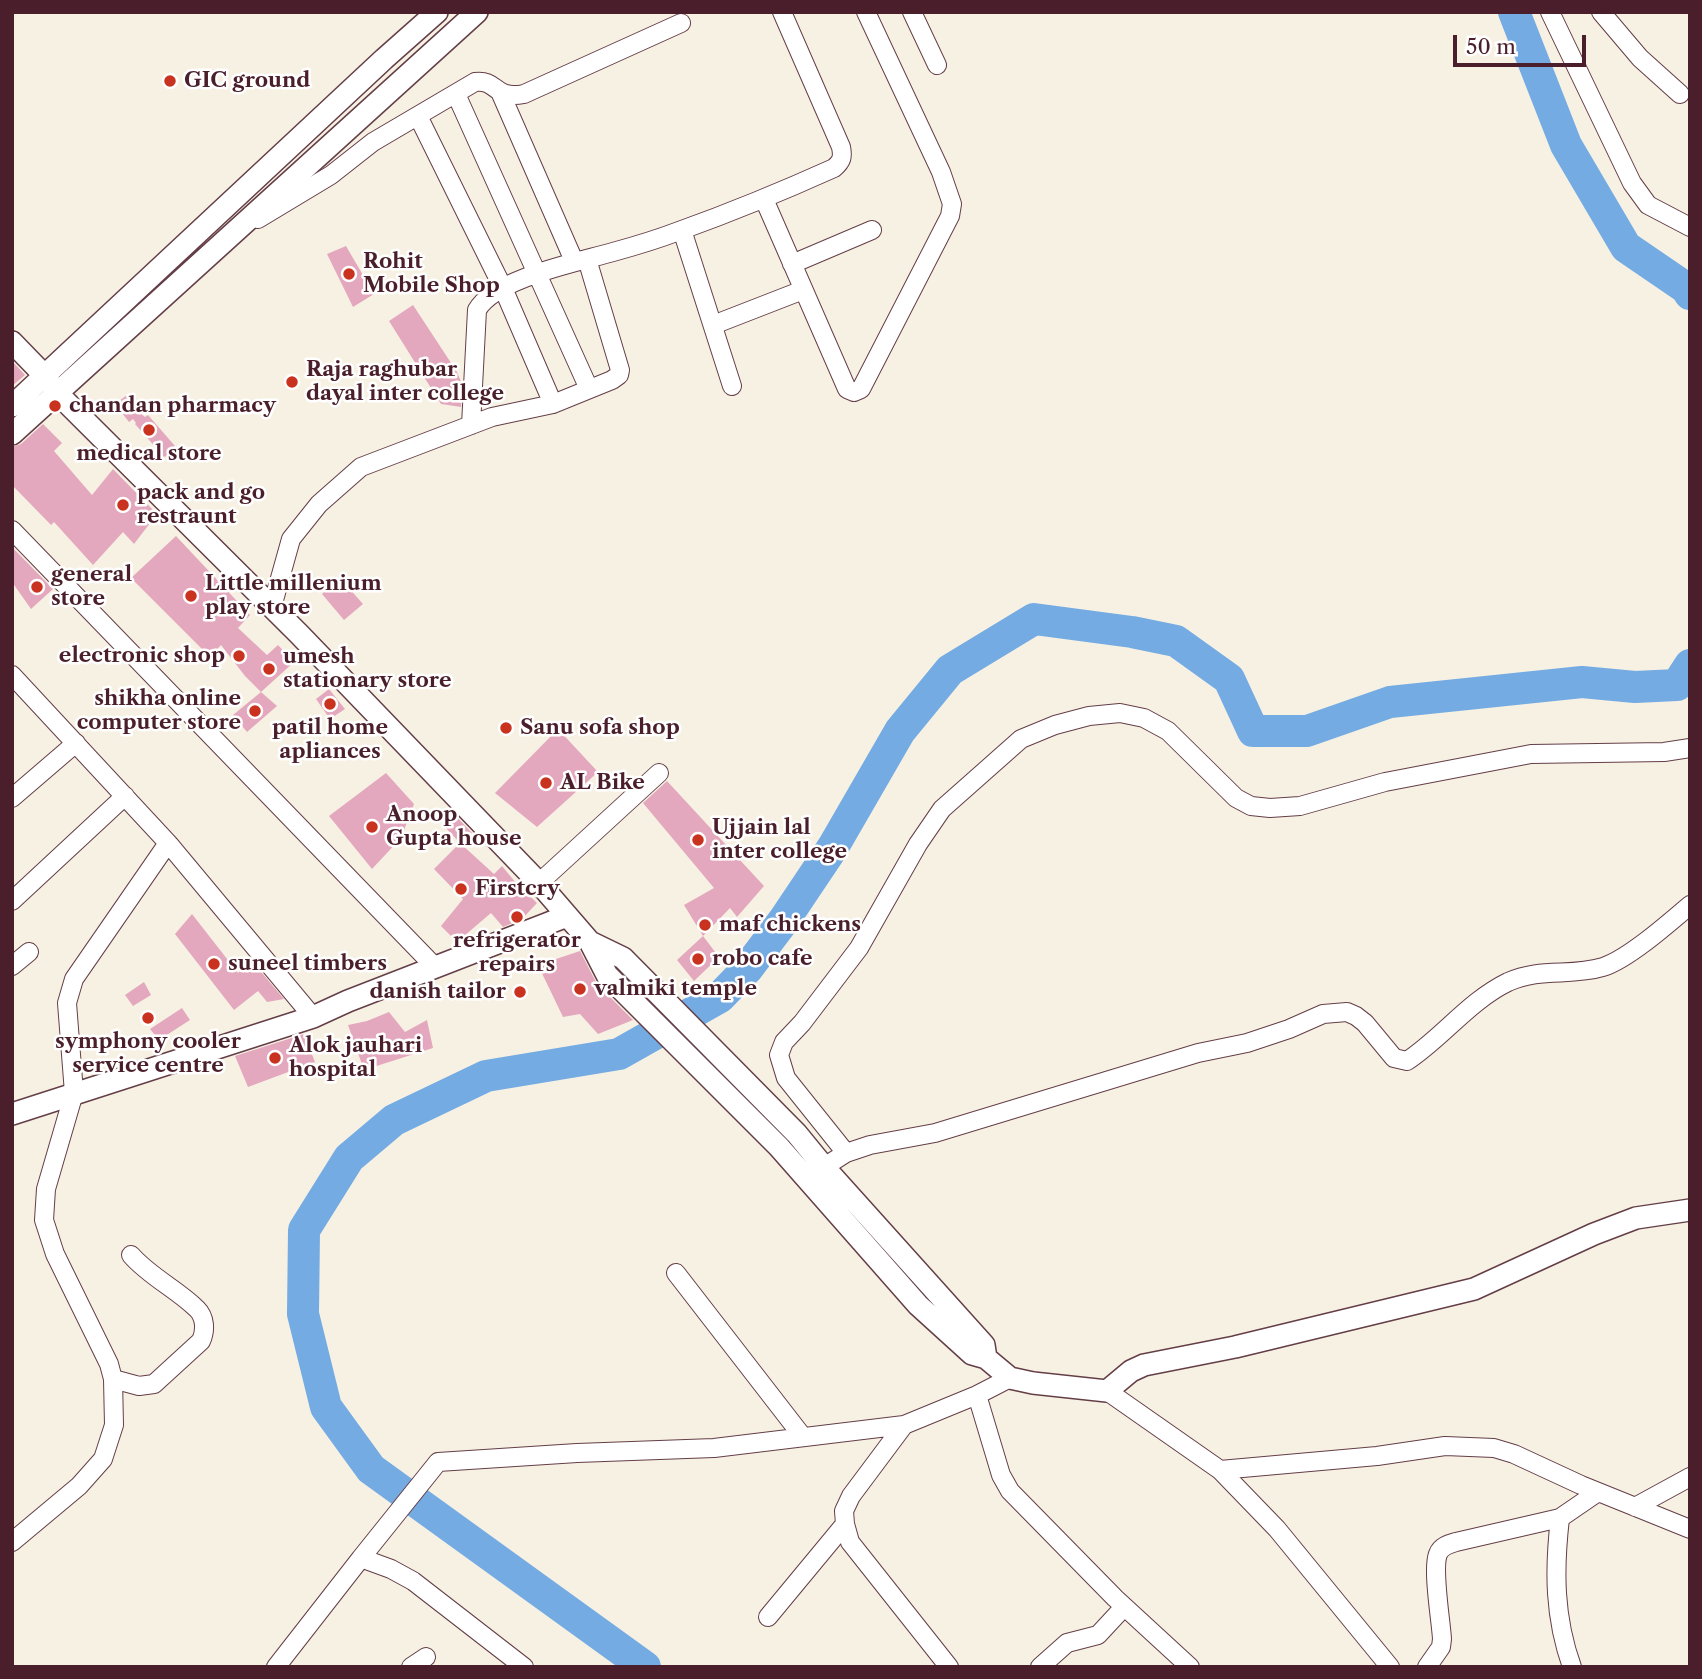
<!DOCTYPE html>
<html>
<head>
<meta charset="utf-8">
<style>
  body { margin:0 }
  #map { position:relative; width:1702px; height:1679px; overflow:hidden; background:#f7f1e3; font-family:"Libre Caslon Text",serif }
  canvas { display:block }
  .frame { position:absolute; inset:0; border:14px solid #4a1f2b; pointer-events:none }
  .scale { position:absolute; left:1453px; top:35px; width:133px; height:32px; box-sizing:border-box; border:4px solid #4a1f2b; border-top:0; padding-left:9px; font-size:21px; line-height:24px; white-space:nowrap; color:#4a1f2b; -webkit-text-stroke:5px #fff; paint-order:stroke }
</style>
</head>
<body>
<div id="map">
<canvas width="1702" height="1679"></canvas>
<div class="frame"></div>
<div class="scale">50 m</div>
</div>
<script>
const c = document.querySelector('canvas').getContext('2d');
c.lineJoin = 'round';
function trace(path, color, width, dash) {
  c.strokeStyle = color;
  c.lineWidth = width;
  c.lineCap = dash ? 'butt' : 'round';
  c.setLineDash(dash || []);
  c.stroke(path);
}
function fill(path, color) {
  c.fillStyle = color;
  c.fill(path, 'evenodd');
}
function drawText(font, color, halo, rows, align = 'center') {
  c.font = font + ' "Libre Caslon Text",serif';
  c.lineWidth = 5;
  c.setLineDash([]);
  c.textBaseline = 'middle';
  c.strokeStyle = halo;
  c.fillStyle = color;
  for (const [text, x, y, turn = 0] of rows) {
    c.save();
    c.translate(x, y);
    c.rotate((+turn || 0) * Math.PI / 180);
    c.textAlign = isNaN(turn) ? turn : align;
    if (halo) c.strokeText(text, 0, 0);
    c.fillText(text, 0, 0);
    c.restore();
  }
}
const river = new Path2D(`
  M1514,12L1566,145L1626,247L1686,288L1690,294
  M645,1667L371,1469L326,1407L303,1314L304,1230L349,1158L394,1120L486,1076L619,1054L720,997L747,969L784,920L833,847L900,731L950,670L1034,619L1132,632L1176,641L1229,679L1253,731H1307L1390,702L1582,682L1635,687L1677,685L1690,665`);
const building = new Path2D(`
  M346,246L374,294L353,307L327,254Z
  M413,305L457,372L462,384L461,407L441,404L389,321Z
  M12,361L25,375L12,386Z
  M127,395L140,413L145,417L148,415L175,446L172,448L177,455L170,461L165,456L164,457L135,424L136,423L133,419L129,422L115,404Z
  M43,424L62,443L54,451L92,495L113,469L157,514L134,544L123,532L93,565L54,522L51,525L12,485V447L21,444Z
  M176,536L250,615L238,628L267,655L278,645L294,662L261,692L245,676L221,645L210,657L131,578Z
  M12,547L53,589L31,609L12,582Z
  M340,578L363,604L344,620L322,594Z
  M329,689L345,709L330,719L316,699Z
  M261,692L277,706L247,732L233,715Z
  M558,729L598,772L537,827L495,793Z
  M386,773L414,804L401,838L372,869L329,816Z
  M667,781L764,886L737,917L730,908L703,936L684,905L714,888L643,803Z
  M454,814L472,833L460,843L443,825Z
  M460,843L494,874L502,866L526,895L527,893L537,903L522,919L503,927L491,913L457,942L441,926L463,899L434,869Z
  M192,914L238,973L251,960L284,999L267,1002L258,991L234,1010L175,934Z
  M703,936L719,957L694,981L677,960Z
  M580,951L597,984L633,1020L598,1034L580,1014L563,1017L538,965Z
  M144,982L151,995L133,1006L125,995Z
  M182,1008L190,1020L159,1040L150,1029Z
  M389,1012L405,1032L427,1020L433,1048L364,1070L348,1025L367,1021Z
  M304,1034L315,1062L248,1087L235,1056Z`);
const minor = new Path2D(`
  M912,12L937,65
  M1550,12L1632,183L1648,205L1690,227
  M1601,12L1640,58L1680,94
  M456,94L589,389
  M501,94L574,261
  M418,116L503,288L553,404
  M764,199L847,389L854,392L861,389L950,216L952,204L941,172L866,12
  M258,219L331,175L373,142L475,82C498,79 493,100 524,94L681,23
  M682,230L732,386
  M792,264L872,230
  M713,325L803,290
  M471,425L477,310C495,278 579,262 613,252C635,246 658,239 679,231C732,212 783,191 834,168C842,161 843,157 841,147L782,12
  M12,530L435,967
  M272,607L291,539L319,504L361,467L492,417L553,404L612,380L619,375L620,370L587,259
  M12,675L168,843L313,1017
  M12,798L76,743
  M539,883L659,773
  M12,901L125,796
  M12,966L29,952
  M846,1153L786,1078L779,1055L784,1042L802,1023L859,948L918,844L942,809L1021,739L1055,725L1089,716L1120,713L1144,718L1168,731L1236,798L1251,806L1270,808L1300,806L1385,782L1531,754L1664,752L1690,748
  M824,1167L846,1153L870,1145L935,1133L1198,1053L1247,1043L1289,1029L1323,1014L1347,1012L1356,1016L1365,1023L1394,1058L1407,1061C1442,1038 1469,1001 1508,982C1541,967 1570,977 1603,967C1628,959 1669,923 1690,905
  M676,1273L803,1437
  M113,1379L139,1386L154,1384L201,1341C206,1330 205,1317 197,1309C177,1289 150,1277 131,1255
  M1107,1391L1220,1470L1277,1529L1390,1667
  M977,1395L1001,1475L1010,1491L1115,1598L1190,1667
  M1220,1470L1377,1456L1445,1446L1494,1448L1514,1454L1581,1485L1690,1529
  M1635,1507L1690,1477
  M1560,1518C1554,1570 1554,1617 1572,1667
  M12,1542L79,1486L103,1459L114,1425L113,1379L109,1364L55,1254L44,1220L46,1189L74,1093L67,1003L74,979L168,843
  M361,1558L438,1462L577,1453L714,1448L904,1425
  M768,1617L845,1524
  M276,1667L361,1558L391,1569L413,1581L524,1667
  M411,1667L426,1657
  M949,1667L850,1542L845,1524L844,1511L851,1496L904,1425L977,1395L1010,1378
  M1040,1667L1067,1643L1098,1635L1124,1607
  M1427,1667L1441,1647L1442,1639C1441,1621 1432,1569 1438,1554C1441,1546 1449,1544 1456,1542L1560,1518L1598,1492`);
const tertiary = new Path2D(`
  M12,342L44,375L58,394L299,634L539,883L590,942L607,975L779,1147L918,1305L972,1354L986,1358L1010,1378L1033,1383L1107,1391L1131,1371L1144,1365L1235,1347L1474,1289L1594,1234L1636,1218L1690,1210
  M12,406L384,59L437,12
  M12,434L477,12
  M590,942L623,958L797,1134L824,1167L984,1345L986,1358
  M12,1114L313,1017L348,1001L567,916`);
const markers = [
  [170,81,7,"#c8321e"],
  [349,274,7,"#c8321e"],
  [292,382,7,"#c8321e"],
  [55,406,7,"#c8321e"],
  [149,430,7,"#c8321e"],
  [123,505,7,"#c8321e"],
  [37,587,7,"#c8321e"],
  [191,596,7,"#c8321e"],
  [239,656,7,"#c8321e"],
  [269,669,7,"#c8321e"],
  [330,704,7,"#c8321e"],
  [255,711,7,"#c8321e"],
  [506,728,7,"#c8321e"],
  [546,783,7,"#c8321e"],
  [372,827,7,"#c8321e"],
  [698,840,7,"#c8321e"],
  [461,889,7,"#c8321e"],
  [517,917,7,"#c8321e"],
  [705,925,7,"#c8321e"],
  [698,959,7,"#c8321e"],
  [214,964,7,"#c8321e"],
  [580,989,7,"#c8321e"],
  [520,992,7,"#c8321e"],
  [148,1018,7,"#c8321e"],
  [275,1058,7,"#c8321e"]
];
const poiNames = [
  ["GIC ground",184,81],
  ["Rohit",363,262],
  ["Mobile Shop",363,286],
  ["Raja raghubar",306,370],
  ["dayal inter college",306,394],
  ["chandan pharmacy",69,406],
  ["medical store",149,454,"center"],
  ["pack and go",137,493],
  ["restraunt",137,517],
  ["general",51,575],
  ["store",51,599],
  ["Little millenium",205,584],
  ["play store",205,608],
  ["electronic shop",225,656,"right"],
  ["umesh",283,657],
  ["stationary store",283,681],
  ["shikha online",241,699,"right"],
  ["computer store",241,723,"right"],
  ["patil home",330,728,"center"],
  ["apliances",330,752,"center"],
  ["Sanu sofa shop",520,728],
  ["AL Bike",560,783],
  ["Anoop",386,815],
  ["Gupta house",386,839],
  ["Ujjain lal",712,828],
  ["inter college",712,852],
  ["Firstcry",475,889],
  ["maf chickens",719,925],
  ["refrigerator",517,941,"center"],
  ["repairs",517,965,"center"],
  ["robo cafe",712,959],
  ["suneel timbers",228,964],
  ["valmiki temple",594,989],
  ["danish tailor",506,992,"right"],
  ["symphony cooler",148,1042,"center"],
  ["service centre",148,1066,"center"],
  ["Alok jauhari",289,1046],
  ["hospital",289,1070]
];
trace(river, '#74abe3', 32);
fill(building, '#e4a8be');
trace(minor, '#643e47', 20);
trace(tertiary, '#643e47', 24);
trace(minor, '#fff', 18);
trace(tertiary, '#fff', 21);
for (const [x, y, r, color] of markers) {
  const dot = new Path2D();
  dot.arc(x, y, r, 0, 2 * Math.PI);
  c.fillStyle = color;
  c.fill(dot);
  trace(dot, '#fff', 2.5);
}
drawText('bold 21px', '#4a1f2b', '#fff', poiNames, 'left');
</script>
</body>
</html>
